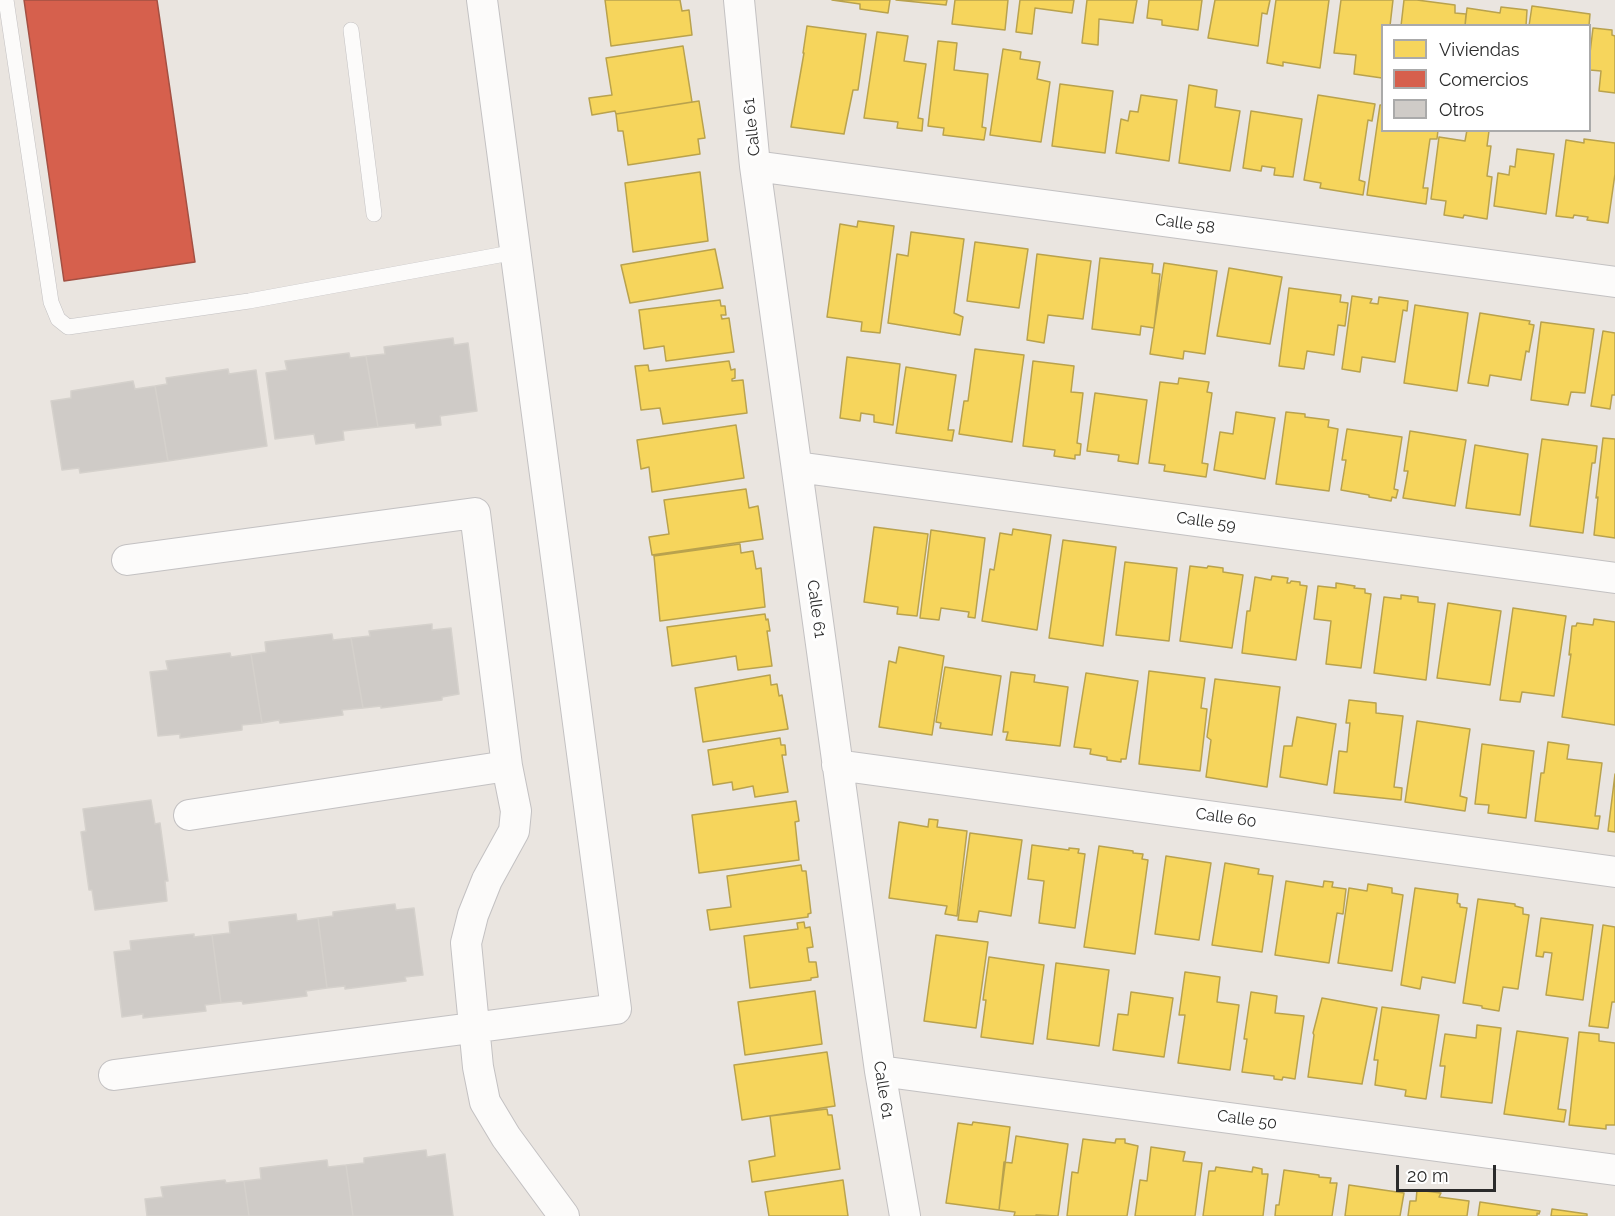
<!DOCTYPE html>
<html>
<head>
<meta charset="utf-8">
<style>
  body { margin:0 }
  #map { position:relative; width:1615px; height:1216px; overflow:hidden; background:#eae5e0; font-family:Raleway,sans-serif }
  canvas { display:block }
  .legend { position:absolute; left:1381px; top:24px; width:210px; height:108px; box-sizing:border-box; background:#fff; border:2px solid #aaa; margin:0; padding:8px 10px; list-style:none; font-size:18px; color:#2b2b2b }
  .legend li { display:flex; align-items:center; gap:12px; height:30px }
  .legend b { width:30px; border:2px solid #aaa }
  .scale { position:absolute; left:1396px; top:1165px; width:100px; height:27px; box-sizing:border-box; border:3px solid #2b2b2b; border-top:0; padding-left:8px; font-size:18px; line-height:21px; white-space:nowrap; color:#2b2b2b; -webkit-text-stroke:4px #fff; paint-order:stroke }
</style>
</head>
<body>
<div id="map">
<canvas width="1615" height="1216"></canvas>
<ul class="legend">
<li><b style="height:16px;background:#f6d55c"></b>Viviendas</li>
<li><b style="height:16px;background:#d6604d"></b>Comercios</li>
<li><b style="height:16px;background:#cfcbc7"></b>Otros</li>
</ul>
<div class="scale">20 m</div>
</div>
<script>
const c = document.querySelector('canvas').getContext('2d');
c.lineJoin = 'round';
function fill(path, color) {
  c.fillStyle = color;
  c.fill(path, 'evenodd');
}
function trace(path, color, width, dash) {
  c.strokeStyle = color;
  c.lineWidth = width;
  c.lineCap = dash ? 'butt' : 'round';
  c.setLineDash(dash || []);
  c.stroke(path);
}
function drawText(font, color, halo, rows, align = 'center') {
  c.font = font + ' Raleway,sans-serif';
  c.lineWidth = 6;
  c.setLineDash([]);
  c.textBaseline = 'middle';
  c.strokeStyle = halo;
  c.fillStyle = color;
  for (const [text, x, y, turn = 0] of rows) {
    c.save();
    c.translate(x, y);
    c.rotate((+turn || 0) * Math.PI / 180);
    c.textAlign = isNaN(turn) ? turn : align;
    if (halo) c.strokeText(text, 0, 0);
    c.fillText(text, 0, 0);
    c.restore();
  }
}
const homes = new Path2D(`
  M605,0H680L682,11L689,10L692,35L611,46Z
  M832,0H890L888,13L860,9V4Z
  M896,0H947L946,5Z
  M955,0H1008L1005,30L952,24Z
  M1020,0H1074L1072,13L1035,8L1032,34L1016,32Z
  M1087,0H1137L1133,23L1099,19L1098,45L1082,43Z
  M1149,0H1202L1198,30L1162,25V20L1147,18Z
  M1215,0H1270L1267,14L1262,13L1258,46L1208,38Z
  M1276,0H1329L1320,68L1283,62V66L1267,63Z
  M1341,0H1393L1390,26H1382V78L1354,74L1356,55L1334,53Z
  M1404,0H1417L1455,5V13L1466,14L1465,26H1401Z
  M1532,6L1590,14L1589,26H1529Z
  M1501,7L1527,10L1526,26H1465L1467,8L1500,13Z
  M807,26L866,34L858,90H853L844,134L791,127L804,53H803Z
  M1593,28L1612,30V35L1615,36V93L1599,91L1601,71L1590,70V53Z
  M877,32L908,36L904,61L926,64L918,118L923,119L922,131L897,128L898,122L864,118Z
  M938,41L957,43L954,70L988,74L982,127L986,128L984,140L943,135L944,128L928,126Z
  M683,46L692,102L616,114L615,111L592,115L589,98L612,95L606,58Z
  M1003,49L1021,52L1020,59L1040,62L1037,79L1050,82L1041,142L990,135Z
  M1060,84L1113,91L1105,153L1052,146Z
  M1189,85L1217,90L1215,107L1240,111L1230,171L1179,163Z
  M1141,95L1177,100L1169,161L1116,153L1121,119L1128,121L1130,111L1138,112Z
  M1318,95L1375,104L1372,121L1368,120L1359,180L1365,182L1363,195L1320,188L1321,183L1304,180Z
  M699,101L705,138L698,139L700,154L628,165L623,131H618L616,114Z
  M1380,105H1382V130H1438L1437,139H1430L1423,188H1428L1426,204L1367,195Z
  M1251,111L1302,119L1293,177L1274,175L1275,168L1262,166L1261,171L1243,168Z
  M1467,130L1489,131L1487,146H1491L1487,176L1492,177L1487,219L1464,215L1463,218L1444,215L1446,201L1431,199L1439,137L1465,141Z
  M1584,139L1615,143V174L1608,223L1587,220L1588,217L1574,215L1573,218L1556,216L1566,140L1584,143Z
  M1517,149L1554,154L1546,214L1494,206L1498,173L1509,175L1510,166L1515,167Z
  M700,172L708,241L633,252L625,183Z
  M858,221L894,226L880,333L861,331L862,322L827,317L840,224L857,227Z
  M911,232L964,239L954,313L963,317L960,335L888,323L897,254L908,256Z
  M975,242L1028,249L1019,308L967,301Z
  M715,249L723,288L630,303L621,265Z
  M1037,254L1091,261L1083,319L1048,315L1044,343L1027,340Z
  M1100,258L1153,264L1152,273L1160,274L1154,328L1141,326L1140,335L1092,329Z
  M1164,263L1217,271L1205,354L1184,351L1183,359L1150,354Z
  M1229,268L1282,277L1270,344L1217,336Z
  M1289,288L1341,295L1340,302L1348,303L1345,326L1338,325L1334,355L1307,351L1304,369L1279,366Z
  M1352,296L1372,299L1370,303L1378,304L1379,297L1408,301L1407,311L1403,310L1395,362L1362,357L1360,372L1342,369Z
  M720,300L721,306H725L726,315H721L722,319L729,318L734,352L666,361L664,346L644,349L639,310Z
  M1415,305L1468,313L1457,391L1404,383Z
  M1480,313L1530,321L1529,324L1534,325L1529,352L1526,351L1521,380L1490,375L1488,386L1468,383Z
  M1541,322L1594,329L1585,393L1571,392L1568,405L1531,400Z
  M1603,331L1615,333V395H1612L1610,409L1591,406Z
  M975,349L1024,355L1012,442L959,434L964,401H968Z
  M847,357L900,364L893,425L874,422V415L861,413L860,421L840,418Z
  M729,361L731,370L735,369V378L732,379V381L743,380L747,413L663,424L660,408L641,410L635,366L648,365L649,371Z
  M1033,361L1074,366L1071,392L1083,393L1077,443L1081,444L1080,455H1075V459L1054,456L1055,450L1023,446Z
  M906,367L956,375L948,430H954L952,441L896,433Z
  M1179,378L1209,382L1207,392L1212,393L1202,463L1208,464L1206,477L1164,471L1165,465L1149,463L1160,382L1178,384Z
  M1095,393L1147,400L1138,464L1118,461L1119,455L1087,451Z
  M1236,412L1275,418L1265,479L1214,470L1220,432L1233,434Z
  M1286,412L1305,414V417L1329,420L1328,427L1338,429L1329,491L1276,484Z
  M736,425L744,478L652,492L649,467L641,469L637,440Z
  M1347,429L1402,437L1394,489L1398,490L1396,498L1392,497L1391,501L1369,497V495L1341,490L1346,460H1342Z
  M1410,431L1466,440L1455,506L1403,498L1408,471H1404Z
  M1603,438L1615,439V538L1594,535L1598,497L1596,498Z
  M1542,439L1597,446L1595,463H1592L1583,533L1530,526Z
  M1475,445L1528,454L1520,515L1466,508Z
  M746,489L749,508L758,506L763,539L652,555L649,537L669,534L664,500Z
  M874,527L928,534L917,616L897,614L898,607L864,602Z
  M1013,529L1051,535L1037,630L982,621L990,569L994,570L1000,533L1012,535Z
  M931,530L985,538L975,618L968,617L969,612L941,608L939,620L920,618Z
  M1063,540L1116,547L1103,646L1049,638Z
  M740,544L741,553L753,551L756,569L761,568L765,607L660,621L654,556Z
  M1125,562L1177,568L1169,641L1116,635Z
  M1190,566L1207,568L1208,566L1223,568V572L1243,575L1232,648L1180,641Z
  M1272,576L1288,578L1287,583H1290L1291,581L1300,582V585L1307,586L1296,660L1242,653L1247,611H1250L1255,577L1271,580Z
  M1336,583L1355,586L1354,588L1365,589V593L1371,594L1361,668L1326,664L1331,621L1314,619L1318,586L1336,588Z
  M1401,595L1418,597V602L1435,604L1426,680L1374,673L1384,597L1401,599Z
  M1448,603L1501,611L1490,685L1437,678Z
  M1513,608L1566,616L1554,696L1522,692L1520,702L1500,700Z
  M765,614L766,620L768,619L770,631H767L772,666L738,670L736,656L672,666L667,627Z
  M1594,619L1615,622V725L1562,717L1571,654L1569,655L1572,626H1576L1577,623L1593,625Z
  M899,647L944,656L932,735L879,727L889,661L896,663Z
  M945,667L1001,676L992,735L940,728L941,723L936,722Z
  M1149,671L1205,678L1201,708L1207,709L1200,771L1139,764Z
  M1011,672L1035,675L1034,682L1068,687L1060,746L1006,740L1008,732H1003Z
  M1086,673L1138,681L1126,759H1121V762L1107,760V757L1090,754L1091,749L1074,747Z
  M770,675L771,685L777,684L779,696L782,695L788,729L703,742L695,688Z
  M1215,679L1280,687L1267,787L1206,777L1211,740L1207,737Z
  M1349,700L1376,703V713L1403,716L1394,787L1402,788L1401,800L1334,793L1339,751L1347,752L1350,723H1346Z
  M1297,717L1336,724L1327,785L1280,777L1284,746H1292Z
  M1417,721L1470,729L1460,796L1467,798L1465,811L1405,802Z
  M780,738L781,745H785L786,755H782L788,792L755,797L753,786L733,790L732,782L713,785L708,750Z
  M1548,742L1569,745L1567,759L1602,763L1595,816H1600L1598,829L1535,821L1541,773H1544Z
  M1482,744L1534,751L1526,818L1488,813L1489,805L1475,804Z
  M1615,774V832L1608,831Z
  M796,801L799,821L795,822L799,860L699,873L692,815Z
  M929,819L938,820L937,827L967,831L957,916L945,914L947,906L889,898L899,822L928,827Z
  M970,833L1022,840L1011,916L979,911L977,922L958,920Z
  M1032,845L1069,850V848L1079,849L1078,853L1085,854L1075,928L1039,923L1044,881L1028,879Z
  M1099,846L1133,851V853L1143,854L1142,859L1148,860L1135,954L1084,947Z
  M1166,856L1211,863L1199,940L1155,934Z
  M1225,863L1259,869L1258,874L1273,876L1262,952L1212,945Z
  M801,865L802,871H806L811,913L808,914V917L710,930L707,910L731,907L727,876Z
  M1286,881L1323,887L1324,881L1333,882L1332,887L1346,889L1343,914L1337,913L1329,963L1275,955Z
  M1368,884L1392,888V893L1403,895L1392,971L1338,963L1349,888L1367,891Z
  M1415,888L1458,894L1457,903L1460,904V907L1467,908L1455,983L1422,977L1420,989L1401,985Z
  M1478,899L1515,904V906L1523,908V914L1529,915L1518,989L1503,987L1499,1011L1482,1008V1006L1463,1003Z
  M1541,918L1593,925L1583,1000L1546,995L1552,953L1544,952L1543,957L1536,956Z
  M804,922L805,928L810,927L813,947L807,948L809,962H816L818,977L811,978V980L750,988L744,936L798,929L797,923Z
  M1603,925L1615,927V1002H1612L1608,1028L1589,1026Z
  M936,935L988,942L976,1028L924,1021Z
  M989,957L1044,965L1033,1044L981,1037L986,1000H983Z
  M1056,963L1109,970L1099,1046L1047,1039Z
  M1185,972L1220,977L1217,1002L1239,1005L1230,1070L1178,1063L1185,1015H1179Z
  M815,991L822,1044L745,1055L738,1002Z
  M1131,992L1173,998L1164,1057L1113,1050L1118,1014L1128,1015Z
  M1251,992L1277,996L1275,1013L1304,1016L1295,1079L1283,1077L1282,1080L1274,1079V1076L1242,1072L1247,1039H1244Z
  M1322,998L1377,1008L1362,1084L1308,1077L1314,1035L1313,1033Z
  M1382,1007L1439,1015L1426,1099L1405,1096L1406,1090L1375,1085L1378,1060H1374Z
  M1477,1025L1501,1028L1492,1103L1441,1097L1445,1066H1440L1445,1034L1476,1038Z
  M1517,1031L1568,1038L1558,1109L1566,1110L1564,1122L1504,1114Z
  M1579,1032L1599,1034V1041L1615,1043V1125H1606V1129L1569,1125Z
  M827,1052L835,1106L742,1120L734,1065Z
  M827,1109L828,1115H832L840,1169L752,1182L749,1161L775,1156L770,1116Z
  M973,1122L1010,1127L999,1210L946,1203L958,1123L972,1125Z
  M1016,1136L1068,1144L1058,1216L1036,1215V1216H1014L1015,1212L999,1210L1004,1162L1012,1163Z
  M1083,1139L1115,1143L1116,1139H1125V1143L1138,1146L1127,1216H1067L1072,1172L1078,1173Z
  M1151,1147L1185,1152L1183,1161L1202,1163L1195,1216H1135L1140,1180L1147,1181Z
  M1216,1167L1252,1172L1253,1167L1262,1169V1174H1268L1263,1216H1203L1209,1171H1215Z
  M1284,1170L1319,1175V1177L1331,1178L1330,1183H1337L1332,1216H1275L1276,1205H1279Z
  M843,1180L848,1216H769L765,1192Z
  M1349,1185L1404,1193L1400,1216H1345Z
  M1417,1190L1441,1193L1439,1197L1469,1201L1467,1216H1408L1410,1201H1416Z
  M1480,1202L1540,1211L1539,1214L1537,1213V1216H1478Z
  M1552,1209L1587,1214V1216H1551Z`);
const shops = new Path2D(`
  M24,0H157L195,262L64,281Z`);
const building = new Path2D(`
  M453,338L454,345L468,343L477,411L440,416L441,425L416,428L415,423L378,427L366,356L385,354L384,347Z
  M349,353L350,358L366,356L378,427L343,431L344,440L316,444L314,434L275,439L266,373L287,370L285,361Z
  M228,369L229,374L256,370L267,446L168,461L155,386L167,384L166,378Z
  M133,381L135,389L155,386L168,461L80,473L79,468L62,470L51,401L71,398V391Z
  M432,624V630L451,628L459,694L442,697V700L381,708V706L363,708L351,638L370,636L369,631Z
  M332,634L333,640L351,638L363,708L342,710L343,715L280,723L279,720L262,723L251,654L266,652L265,642Z
  M230,653L231,657L251,654L262,723L242,725V730L180,738V734L158,736L150,672L168,670L166,661Z
  M151,800L155,824L160,823L168,881H165L167,901L95,910L92,890H89L81,832L86,831L83,809Z
  M395,904L396,910L414,908L423,975L405,977L406,981L345,989V986L327,988L318,918L333,916V912Z
  M296,914L297,921L318,918L327,988L306,991L307,996L243,1004L242,1001L221,1003L212,935L230,933L229,922Z
  M194,934V937L212,935L221,1003L205,1005L206,1011L143,1018V1014L122,1017L114,952L131,950L130,941Z
  M426,1150L427,1157L445,1154L453,1216H353L346,1165L364,1163V1158Z
  M327,1160L328,1167L346,1165L353,1216H249L244,1181L261,1179L260,1168Z
  M225,1180L226,1183L244,1181L249,1216H147L145,1199L163,1197L161,1187Z`);
const lane = new Path2D(`
  M6,0L51,302L58,319L68,327L249,301L516,252
  M351,30L374,214`);
const street = new Path2D(`
  M739,0L755,166L880,1071L905,1216
  M755,166L1615,282
  M797,467L1615,578
  M127,560L475,513L507,766L516,811L514,831L487,880L473,915L466,943L478,1067L485,1102L506,1137L564,1216
  M837,765L1615,872
  M189,815L507,766
  M880,1071L1615,1170
  M114,1075L616,1009L482,0`);
const streetNames = [
  ["Calle 61",752,127,-96],
  ["Calle 58",1185,224,8],
  ["Calle 59",1206,522,8],
  ["Calle 61",816,609,82],
  ["Calle 60",1226,818,8],
  ["Calle 61",883,1090,81],
  ["Calle 50",1247,1120,8]
];
fill(homes, '#f6d55c');
trace(homes, '#b9a24d', 1.5);
fill(shops, '#d6604d');
trace(shops, '#a35043', 1.5);
fill(building, '#cfcbc7');
trace(building, '#d5d1cc', 1.5);
trace(lane, '#c3c1c2', 16);
trace(street, '#c3c1c2', 32);
trace(lane, '#fcfbfa', 15);
trace(street, '#fcfbfa', 30);
drawText('16px', '#2b2b2b', '#fff', streetNames);
</script>
</body>
</html>
